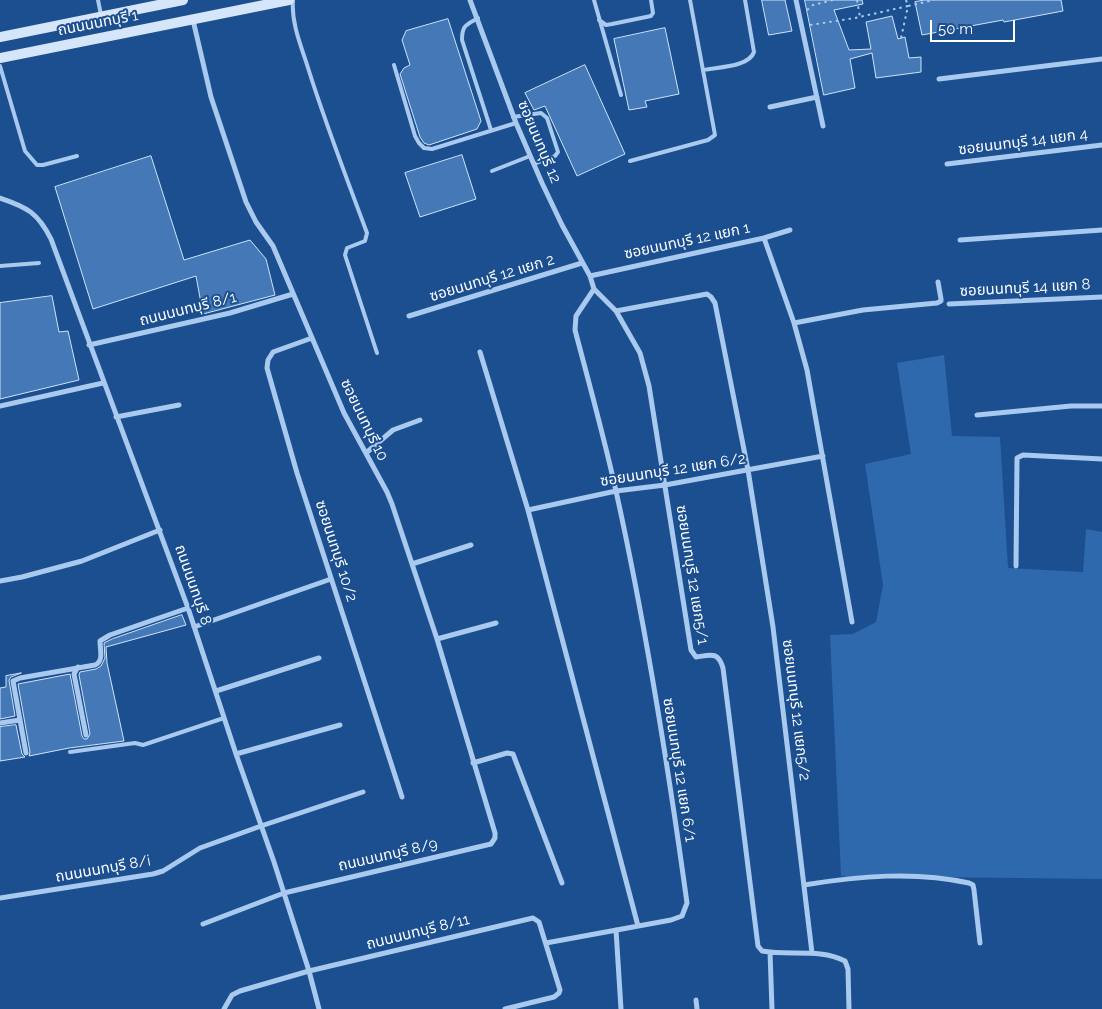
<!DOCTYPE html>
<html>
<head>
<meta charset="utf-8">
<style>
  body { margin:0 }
  #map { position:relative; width:1102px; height:1009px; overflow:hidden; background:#1b4f8f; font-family:Raleway,sans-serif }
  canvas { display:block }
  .scale { position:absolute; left:930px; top:20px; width:85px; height:22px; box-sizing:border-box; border:2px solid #fff; border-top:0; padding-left:6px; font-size:15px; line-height:18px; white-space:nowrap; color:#fff; -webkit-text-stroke:4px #1b4f8f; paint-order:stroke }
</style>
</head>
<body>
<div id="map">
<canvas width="1102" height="1009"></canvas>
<div class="scale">50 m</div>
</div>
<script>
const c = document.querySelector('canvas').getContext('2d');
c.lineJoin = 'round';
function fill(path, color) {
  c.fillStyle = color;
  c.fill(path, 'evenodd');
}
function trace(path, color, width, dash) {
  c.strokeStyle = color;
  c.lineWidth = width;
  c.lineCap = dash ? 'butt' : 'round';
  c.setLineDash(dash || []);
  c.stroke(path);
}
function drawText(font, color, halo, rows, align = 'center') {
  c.font = font + ' Raleway,"Noto Sans Thai",sans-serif';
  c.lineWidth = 4;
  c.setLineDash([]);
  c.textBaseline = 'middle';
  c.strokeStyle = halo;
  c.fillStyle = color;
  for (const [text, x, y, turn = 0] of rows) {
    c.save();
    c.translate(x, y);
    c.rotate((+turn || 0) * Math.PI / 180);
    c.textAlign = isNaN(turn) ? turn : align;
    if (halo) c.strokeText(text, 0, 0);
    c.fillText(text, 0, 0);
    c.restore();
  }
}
const green = new Path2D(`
  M944,355L952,436L1000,437L1008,568L1083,572L1086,529L1102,532V879L841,876L830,635L853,634L876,622L883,585L865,464L911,454L897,363Z`);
const building = new Path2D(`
  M762,0H785L792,31L769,35Z
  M805,0H862L863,4L834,10L849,50L871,49L866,22L892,16L898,39L905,37L909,58L921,57V72L876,78L872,53L850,59L855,88L824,95Z
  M925,0H1061L1063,11L1004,22L1003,20L922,35L915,2Z
  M448,19L481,121L477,129L429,145L424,143L420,137L400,74L404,68L410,65L402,40L406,31Z
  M665,28L679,94L645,101L647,107L629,110L614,39Z
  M585,65L625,154L577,176L545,106L534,110L525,93Z
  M462,155L476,199L420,217L405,173Z
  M151,156L184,260L250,240L266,259L275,295L203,314L196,276L93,309L55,187Z
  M52,296L59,332L68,331L79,380L0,399V303Z
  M182,615L186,625L106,647L107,663L124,741L69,748L29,756L30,752L18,684L70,674L82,736L84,739H87L90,734L79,675L80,672L96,669L101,666L105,658L104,643L112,639Z
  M21,673L11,677L9,680L15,716L0,719V688L6,687V676Z
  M16,725L22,754L25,757L0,761V727Z`);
const path = new Path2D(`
  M857,0L860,17
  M906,0L908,6L934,0
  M807,10L813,5L833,0
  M810,25L855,18L908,6L901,38`);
const lane = new Path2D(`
  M98,0L101,15
  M293,0C291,24 302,48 309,71C326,125 347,179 367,233L365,241L347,248L345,255L377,353
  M594,0L621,95
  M478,18C466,25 462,25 462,40L491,130
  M599,20L606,25L612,24L651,16L653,13L651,0
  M394,65L415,136L419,143L424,148L432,149L516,123
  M0,66L25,151L37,165H43L77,156
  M704,70C718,67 749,67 754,52L745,0
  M513,117L541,113L547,118L558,152L555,156L534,164
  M630,161L708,140L715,135L690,0
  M492,171L530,156
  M0,266L39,263
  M70,752L135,743L143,745L224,718`);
const street = new Path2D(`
  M470,0L516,123L542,183L562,225L590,276L594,289L616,311L640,353L649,386L691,650L696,657C711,655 718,651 723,668L758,946L762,951C789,956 820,948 845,961L848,969L849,1009
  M796,0L823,126
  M193,20L211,97L246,202L256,222L273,246L344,413L387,492L392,504L437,639L495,833V838L491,844L284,893L203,924
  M939,79L1102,59
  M770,107L817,97
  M947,164L1102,145
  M0,198C27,207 38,213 51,239L188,608L236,754L274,862L309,971L319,1009
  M764,238L794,323L807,370L852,622
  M960,240L1102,230
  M590,276L764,238L790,230
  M949,304L1102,297
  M616,311L707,294L711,297L715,303L748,470L773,627L812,953
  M409,316L582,263
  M794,323L863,310L937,303L941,301V299L938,282
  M312,338L273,352L268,360L267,368L297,473L402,797
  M89,345L230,313L293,294
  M480,352L528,510L638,926
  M0,406L103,383
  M977,415L1071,406H1102
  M116,417L179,405
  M366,453L393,430L420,420
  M528,510L616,491L665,485L823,456
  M412,564L471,545
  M1016,566L1017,458L1023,455L1102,459
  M0,581L22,577L82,561L160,530
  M194,627L331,579
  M437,639L496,623
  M78,667L74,674L86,735
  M216,691L319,658
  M0,723L20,720
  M26,753L13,681L20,678L95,665C104,661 100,650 100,641L110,635L188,608
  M236,754L340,725
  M473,763L507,753L513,754L562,883
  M804,885C859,876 915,871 969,883L973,885L974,890L980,943
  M0,898L153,874L163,871L200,848L261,826L363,792
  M616,930L621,1009
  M546,943L671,920L682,916L687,903C668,765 646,627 616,491C604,437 589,383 575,330L576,316L594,289
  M770,952L772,1009
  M696,1000L697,1009
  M224,1009L232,995L240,991L309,971L533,918L539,922L560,990L559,993L554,997L505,1009`);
const secondary = new Path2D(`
  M0,37L183,0
  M0,58L289,0`);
const streetNames = [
  ["ถนนนนทบุรี 1",98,23,-11],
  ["ซอยนนทบุรี 12",539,142,67],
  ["ซอยนนทบุรี 14 แยก 4",1023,142,-7],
  ["ซอยนนทบุรี 12 แยก 1",687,241,-12],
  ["ซอยนนทบุรี 12 แยก 2",492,278,-17],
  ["ซอยนนทบุรี 14 แยก 8",1025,288,-3],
  ["ถนนนนทบุรี 8/1",188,309,-14],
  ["ซอยนนทบุรี 10",364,420,64],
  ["ซอยนนทบุรี 12 แยก 6/2",673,470,-9],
  ["ซอยนนทบุรี 10/2",336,551,72],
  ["ซอยนนทบุรี 12 แยก5/1",692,575,81],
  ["ถนนนนทบุรี 8",193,585,71],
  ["ซอยนนทบุรี 12 แยก5/2",796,710,83],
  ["ซอยนนทบุรี 12 แยก 6/1",679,770,81],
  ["ถนนนนทบุรี 8/9",388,855,-13],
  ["ถนนนนทบุรี 8/i",103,869,-10],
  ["ถนนนนทบุรี 8/11",418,932,-14]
];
fill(green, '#2e69ad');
fill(building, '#4478b7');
trace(building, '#cfe3fa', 1);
trace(path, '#a9c9ee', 2, [2.5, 4]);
trace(lane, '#a9c9ee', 4);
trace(street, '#a9c9ee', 5);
trace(secondary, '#d6e6fa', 10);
drawText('15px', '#fff', '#1b4f8f', streetNames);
</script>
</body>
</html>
